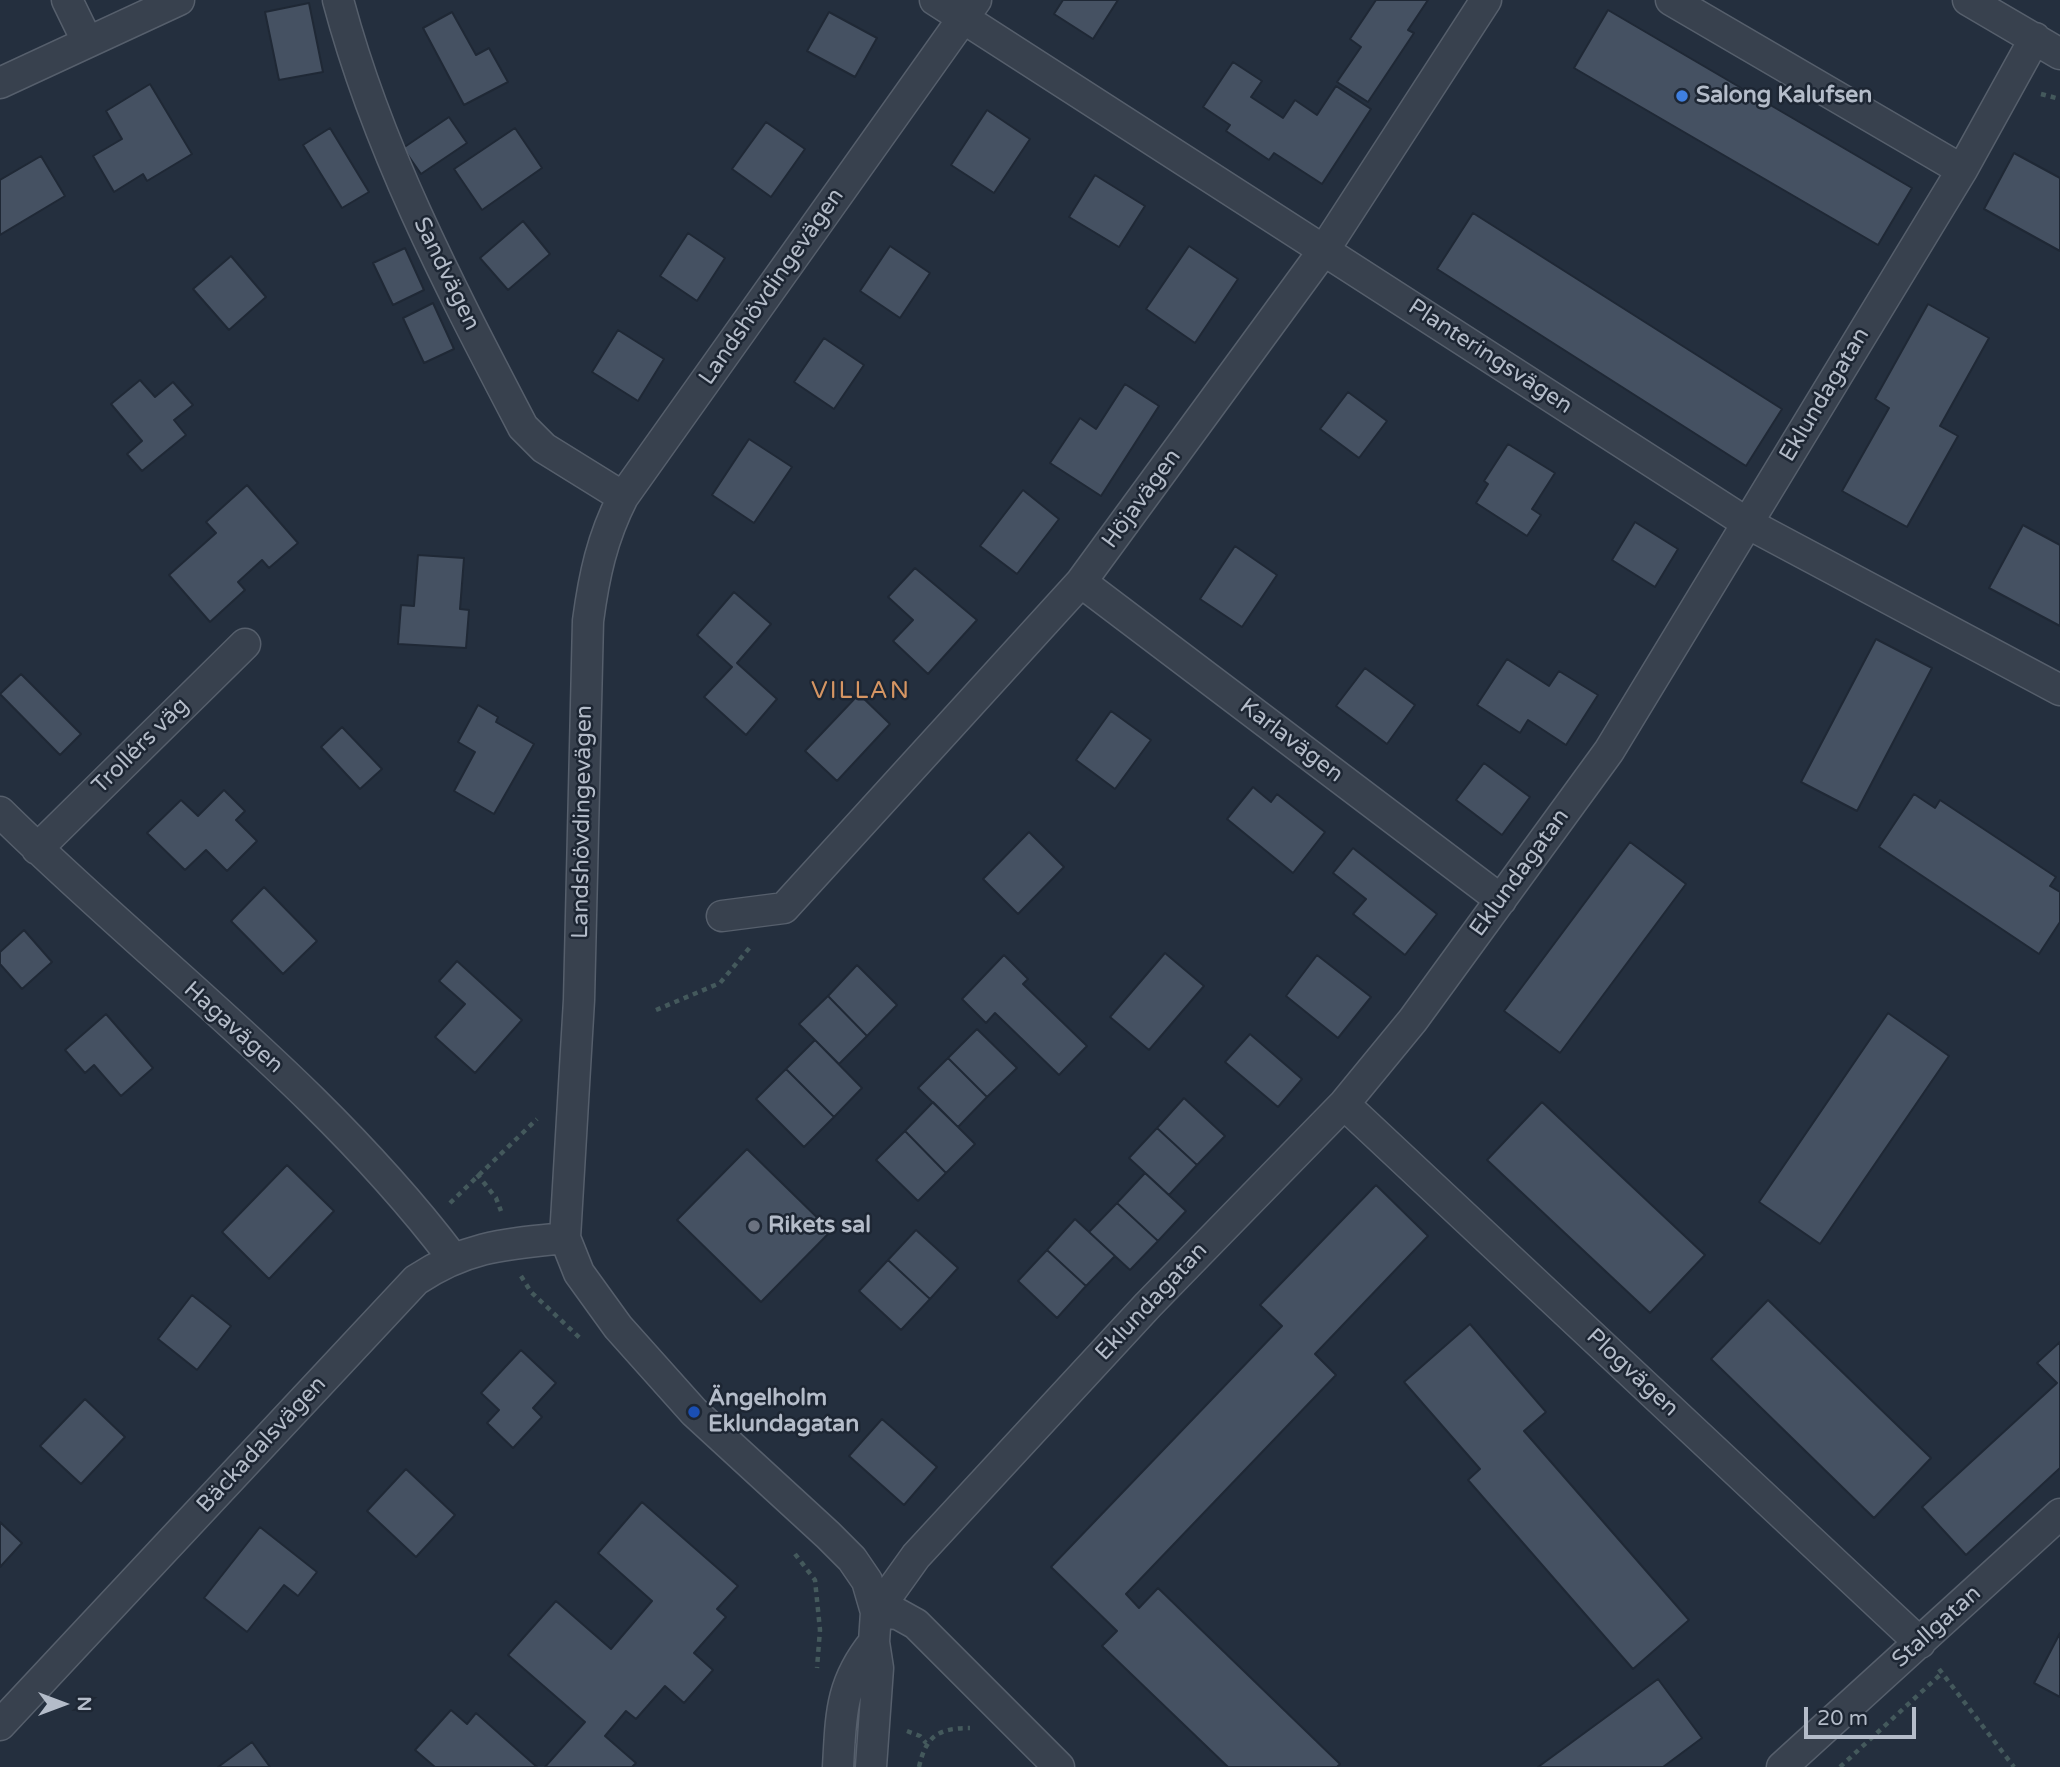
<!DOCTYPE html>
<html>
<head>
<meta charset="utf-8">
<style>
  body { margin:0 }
  #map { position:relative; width:2060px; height:1767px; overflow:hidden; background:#242f3e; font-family:"Varela Round",sans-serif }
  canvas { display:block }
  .north { position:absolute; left:28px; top:1669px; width:70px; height:70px; -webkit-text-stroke:5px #1d2633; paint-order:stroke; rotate:90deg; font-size:19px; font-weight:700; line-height:28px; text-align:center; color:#b4bcc9 }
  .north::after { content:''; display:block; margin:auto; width:24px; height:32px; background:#b4bcc9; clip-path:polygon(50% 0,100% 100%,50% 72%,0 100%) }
  .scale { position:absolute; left:1804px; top:1707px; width:112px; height:32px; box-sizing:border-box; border:4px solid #b4bcc9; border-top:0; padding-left:9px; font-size:21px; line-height:24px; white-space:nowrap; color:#b4bcc9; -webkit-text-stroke:5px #1d2633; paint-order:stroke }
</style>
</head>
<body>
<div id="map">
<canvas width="2060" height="1767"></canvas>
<div class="north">N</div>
<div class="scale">20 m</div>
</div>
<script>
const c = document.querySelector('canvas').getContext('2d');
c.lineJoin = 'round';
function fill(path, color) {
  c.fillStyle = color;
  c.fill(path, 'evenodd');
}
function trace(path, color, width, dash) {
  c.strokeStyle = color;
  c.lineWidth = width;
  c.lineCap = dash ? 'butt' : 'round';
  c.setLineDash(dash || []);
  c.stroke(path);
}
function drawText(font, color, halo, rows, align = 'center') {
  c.font = font + ' "Varela Round",sans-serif';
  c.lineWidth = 5;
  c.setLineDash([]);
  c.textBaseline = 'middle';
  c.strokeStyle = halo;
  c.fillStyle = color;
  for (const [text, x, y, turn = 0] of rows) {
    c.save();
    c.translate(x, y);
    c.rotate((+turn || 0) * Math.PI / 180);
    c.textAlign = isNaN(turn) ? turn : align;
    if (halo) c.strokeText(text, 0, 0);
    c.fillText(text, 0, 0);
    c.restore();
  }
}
const building = new Path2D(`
  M1063,0H1118L1093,39L1054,14Z
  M1376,0H1428L1408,30L1414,33L1368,102L1337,82L1361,47L1350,39Z
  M309,3L323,72L279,80L265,12Z
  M1608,10L1912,188L1878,245L1574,68Z
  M452,12L476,55L489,48L508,82L464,105L423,28Z
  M829,12L877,38L855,77L807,51Z
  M1233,62L1262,81L1251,97L1283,118L1295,100L1317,115L1336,86L1371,109L1322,184L1274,153L1269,160L1226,131L1230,125L1203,107Z
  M150,84L192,154L147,181L143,174L114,192L93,156L122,139L106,111Z
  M987,110L1030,139L994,193L951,165Z
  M449,117L467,143L421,174L403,148Z
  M766,122L805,149L771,197L732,169Z
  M330,128L369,192L342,208L303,145Z
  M515,128L542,168L482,210L454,169Z
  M2014,153L2060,178V251L1984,209Z
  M41,156L65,196L0,235V180Z
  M1095,175L1145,206L1119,247L1069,217Z
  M1473,213L1782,409L1746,466L1437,269Z
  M523,221L550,254L508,290L480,258Z
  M688,233L725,258L697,301L660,276Z
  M890,246L930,273L900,318L860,291Z
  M1189,246L1238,279L1195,343L1146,309Z
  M405,248L424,290L393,305L373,263Z
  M231,256L266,297L229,330L193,289Z
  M433,303L454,349L424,363L403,318Z
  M1928,304L1989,338L1940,426L1958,436L1907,527L1842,491L1889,408L1875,399Z
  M618,330L664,359L638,401L592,372Z
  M824,338L864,365L834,409L794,382Z
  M140,380L155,397L173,382L193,405L174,420L186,435L142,471L127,454L142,441L111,404Z
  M1125,384L1159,406L1101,496L1050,463L1080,418L1096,429Z
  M1348,392L1387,421L1359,458L1320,429Z
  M749,439L792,467L754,523L712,495Z
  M1508,444L1555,473L1532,509L1541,515L1527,536L1476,503L1488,484L1484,481Z
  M247,485L298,543L269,568L262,560L238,582L245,590L210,622L169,575L216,533L206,522Z
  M1023,490L1059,519L1017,574L980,546Z
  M1635,522L1678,549L1655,587L1612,560Z
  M2023,525L2060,545V626L1989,588Z
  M1235,546L1277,575L1242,627L1200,599Z
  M418,555L464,558L460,609L469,610L466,648L398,644L401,605L414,606Z
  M915,568L977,620L928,674L893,641L913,620L888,597Z
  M734,592L771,624L737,663L777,699L746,735L704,697L732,667L697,635Z
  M1876,639L1932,668L1857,811L1801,782Z
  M1507,659L1549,686L1559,671L1598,695L1566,745L1528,720L1520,733L1477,705Z
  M1365,668L1415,705L1387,744L1336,706Z
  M21,674L81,734L60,755L0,694Z
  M859,694L890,724L837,781L805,751Z
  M478,705L498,717L496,722L534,744L494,814L454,791L475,752L458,742Z
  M1111,711L1151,740L1115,789L1076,760Z
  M342,727L382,769L360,789L321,747Z
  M1484,763L1530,797L1502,835L1456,800Z
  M1253,787L1271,802L1277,794L1325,832L1293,873L1227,819Z
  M224,790L245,811L236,820L257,841L227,871L206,850L185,870L147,833L181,800L198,816Z
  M1914,794L1935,808L1940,800L2056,877L2050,886L2060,892V922L2039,954L1879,847Z
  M1029,832L1064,867L1018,914L983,879Z
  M1630,842L1686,884L1560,1053L1504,1011Z
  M1353,848L1437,914L1405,955L1353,914L1366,899L1333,873Z
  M264,887L317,941L283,974L231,921Z
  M24,930L52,962L22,989L0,964V952Z
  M1165,953L1204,986L1149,1050L1110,1017Z
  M1004,955L1028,979L1023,984L1087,1046L1059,1075L995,1013L986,1023L962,999Z
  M1317,955L1371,997L1338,1038L1286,996Z
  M457,961L522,1020L475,1073L435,1037L465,1004L439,981Z
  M857,965L897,1005L867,1036L828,996Z
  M828,996L867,1036L839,1064L799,1024Z
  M1888,1013L1949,1056L1820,1244L1759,1202Z
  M106,1014L153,1068L121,1096L94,1065L85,1073L65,1050Z
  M977,1029L1017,1068L987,1097L948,1058Z
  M1250,1034L1302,1079L1278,1107L1225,1062Z
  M815,1040L862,1088L834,1117L786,1069Z
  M948,1058L987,1097L958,1127L918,1088Z
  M786,1069L834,1117L804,1147L756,1099Z
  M1184,1098L1225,1136L1197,1165L1157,1128Z
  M933,1102L975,1144L946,1173L905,1131Z
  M1542,1102L1705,1255L1650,1313L1487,1160Z
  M1157,1128L1197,1165L1169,1195L1129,1158Z
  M905,1131L946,1173L918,1201L876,1160Z
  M747,1149L831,1231L761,1302L677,1220Z
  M287,1165L334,1211L269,1279L222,1232Z
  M1145,1173L1186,1211L1158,1241L1117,1203Z
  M1376,1185L1428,1236L1315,1354L1336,1375L1126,1594L1139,1608L1158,1588L1340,1764L1337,1767H1228L1102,1646L1117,1631L1051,1567L1282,1326L1260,1305Z
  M1117,1203L1158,1241L1130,1270L1089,1232Z
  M1075,1219L1115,1256L1086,1286L1047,1250Z
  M916,1230L958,1268L930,1299L888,1260Z
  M1047,1250L1086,1286L1057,1318L1018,1281Z
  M888,1260L930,1299L901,1330L859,1291Z
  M192,1295L231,1326L197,1370L158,1339Z
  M1768,1300L1931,1458L1874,1518L1711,1359Z
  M1470,1324L1546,1412L1524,1431L1689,1620L1633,1669L1468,1480L1480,1469L1404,1382Z
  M2060,1342V1468L1966,1555L1922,1507L2057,1383L2037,1363Z
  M521,1350L556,1383L533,1408L542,1417L513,1448L487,1423L499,1410L481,1393Z
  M85,1399L125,1437L81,1484L40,1446Z
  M882,1419L937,1467L904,1505L849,1456Z
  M406,1469L455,1515L416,1557L367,1511Z
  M642,1502L738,1586L717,1609L726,1617L694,1653L713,1670L684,1703L665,1686L636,1719L626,1711L605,1736L636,1763L632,1767H545L585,1722L508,1655L556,1601L611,1649L652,1601L598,1553Z
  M0,1522L22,1543L0,1567Z
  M260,1527L317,1572L298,1596L284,1585L247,1632L204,1598Z
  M2060,1633V1697L2034,1683Z
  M1658,1679L1702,1738L1663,1767H1538Z
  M451,1710L467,1724L476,1713L537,1767H435L415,1750Z
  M252,1742L270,1767H218Z`);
const path = new Path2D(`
  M2041,94L2060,99
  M656,1010L720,983L751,946
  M477,1174L496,1198L501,1211
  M450,1203L537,1119
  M521,1276L531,1292L582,1340
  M795,1554L815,1580L820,1630L817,1668
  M1939,1669L2014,1767
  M907,1731L920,1736L926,1743
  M919,1767C926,1736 938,1728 970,1728
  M1840,1767L1942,1673`);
const minor = new Path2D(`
  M67,0L87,41
  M338,0C378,151 451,289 523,427L544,448L623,497
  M935,0L1747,523L2060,690
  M1671,0L1962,170
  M1968,0L2060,54
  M0,83L179,0
  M1081,582L1501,900
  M0,812C150,960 324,1088 452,1257
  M37,849L245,644
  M722,916L784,908L1081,582L1324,250L1486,0
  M1344,1104L1920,1643
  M876,1612L916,1556L1148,1305L1344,1104L1413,1020L1609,751L1962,170L2035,38
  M876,1612L898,1614L916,1624L1059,1767
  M0,1725L416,1280C467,1246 505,1244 565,1238
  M838,1767C841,1715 840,1684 874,1642
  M871,1767L878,1668L874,1642L876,1612L867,1581L852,1559L828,1535L694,1412L618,1327L579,1273L565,1238L579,1000L588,621C594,576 602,538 623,497L976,0
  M1782,1767L2060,1514`);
const markers = [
  [1682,96,7,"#3f7fe0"],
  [754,1226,7,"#6b7280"],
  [694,1412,7,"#1a4fb4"]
];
const poiNames = [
  ["Salong Kalufsen",1696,96],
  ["Rikets sal",768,1226],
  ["Ängelholm",708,1399],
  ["Eklundagatan",708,1425]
];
const streetNames = [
  ["Sandvägen",446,274,64],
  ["Landshövdingevägen",772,287,-55],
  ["Planteringsvägen",1490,357,33],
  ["Eklundagatan",1825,395,-59],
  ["Höjavägen",1142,499,-54],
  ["Karlavägen",1291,741,37],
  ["Trollérs väg",141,746,-45],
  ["Landshövdingevägen",583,822,-89],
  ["Eklundagatan",1520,873,-54],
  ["Hagavägen",233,1028,42],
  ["Eklundagatan",1152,1302,-47],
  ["Plogvägen",1632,1373,43],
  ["Bäckadalsvägen",262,1445,-47],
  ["Stallgatan",1937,1627,-42]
];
const neighbourhoodNames = [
  ["VILLAN",861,692]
];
fill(building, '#455162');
trace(building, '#1f2835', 2);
trace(minor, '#565f6c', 33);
trace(path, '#44595c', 4.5, [5, 5]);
trace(minor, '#38414e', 30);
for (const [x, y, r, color] of markers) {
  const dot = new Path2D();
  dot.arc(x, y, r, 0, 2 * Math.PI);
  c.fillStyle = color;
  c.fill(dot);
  trace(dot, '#1d2633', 2.5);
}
drawText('bold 23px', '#b4bcc9', '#1d2633', poiNames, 'left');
drawText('23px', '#b4bcc9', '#1d2633', streetNames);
c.letterSpacing = '2px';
drawText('24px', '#d59563', '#1d2633', neighbourhoodNames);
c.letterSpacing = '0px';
</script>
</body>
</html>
